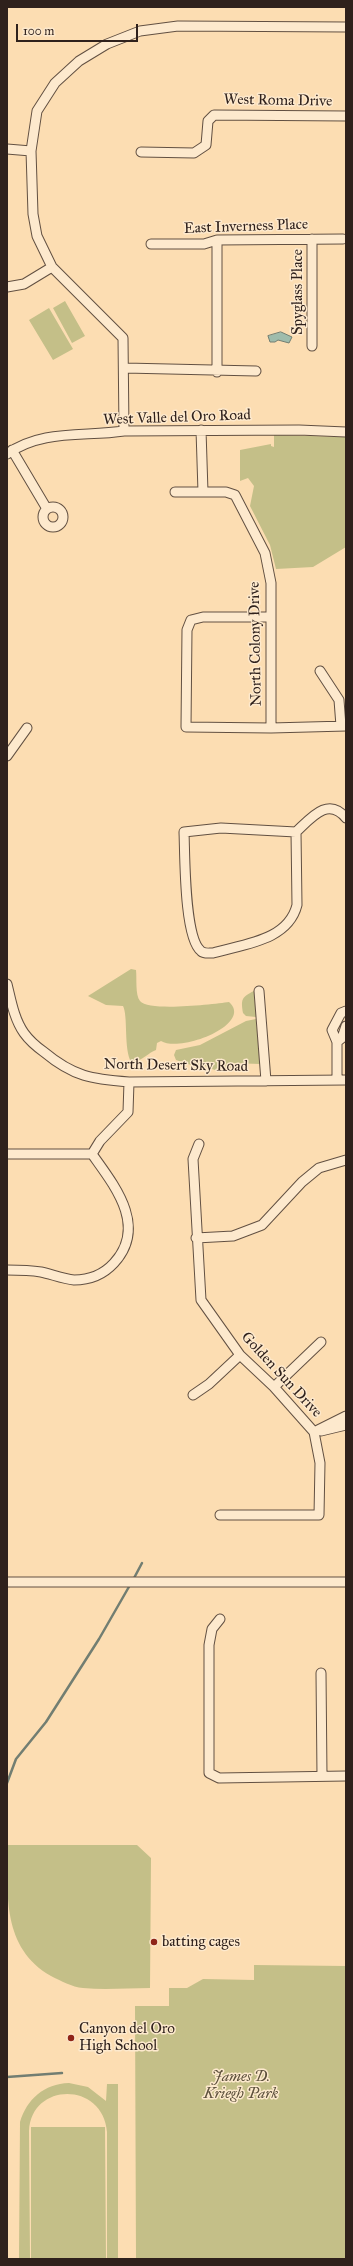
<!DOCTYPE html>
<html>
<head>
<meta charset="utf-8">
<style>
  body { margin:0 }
  #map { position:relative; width:353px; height:2266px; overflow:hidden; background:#fcddb2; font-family:"IM FELL Great Primer",serif }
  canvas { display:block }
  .frame { position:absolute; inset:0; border:8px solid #2f211c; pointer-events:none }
  .scale { position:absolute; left:16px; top:24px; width:122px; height:18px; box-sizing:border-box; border:2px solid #2f211c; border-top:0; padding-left:5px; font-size:12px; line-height:14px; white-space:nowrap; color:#2f211c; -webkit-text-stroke:3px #fde9cd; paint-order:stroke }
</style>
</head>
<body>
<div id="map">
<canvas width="353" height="2266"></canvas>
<div class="frame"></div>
<div class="scale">100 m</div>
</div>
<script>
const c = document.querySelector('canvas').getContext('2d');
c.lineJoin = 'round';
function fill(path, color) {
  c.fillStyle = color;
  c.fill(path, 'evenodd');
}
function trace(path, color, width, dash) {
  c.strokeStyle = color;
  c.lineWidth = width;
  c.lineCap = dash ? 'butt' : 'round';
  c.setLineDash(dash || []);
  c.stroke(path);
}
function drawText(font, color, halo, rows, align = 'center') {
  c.font = font + ' "IM FELL Great Primer",serif';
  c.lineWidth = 3;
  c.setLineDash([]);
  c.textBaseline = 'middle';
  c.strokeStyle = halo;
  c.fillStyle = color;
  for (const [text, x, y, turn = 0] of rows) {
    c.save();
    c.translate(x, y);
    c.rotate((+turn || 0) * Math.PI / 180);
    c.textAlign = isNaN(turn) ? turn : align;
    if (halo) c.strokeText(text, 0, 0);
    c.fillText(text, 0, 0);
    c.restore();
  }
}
const green = new Path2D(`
  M65,301L85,336L72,343L53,308Z
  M49,308L73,349L53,360L29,320Z
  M274,435L346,437V547L313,567L276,569L270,545L250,506L254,486L248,478L240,481V450L271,444V446L274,447Z
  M131,969L136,970C137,978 135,995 140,1001C149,1012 214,1004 229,1002C254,1024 181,1053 161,1041L157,1043L156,1050C147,1053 139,1065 130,1060C124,1044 128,1016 123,1006L106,1005L88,996Z
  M254,991L256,1017L246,1016L243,1013C241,1000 241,997 254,991Z
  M256,1019L260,1064L231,1063L230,1070C222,1071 211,1071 204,1065L194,1066L176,1060L174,1055L176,1050L200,1045L246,1021Z
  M8,1845H137L151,1858L150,1988C128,1988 105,1990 83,1988C72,1987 61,1981 51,1976C2,1948 7,1894 8,1845Z
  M254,1965L346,1966V2259H136L135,2006H169V1988H187L203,1979L254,1980Z
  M69,2083L88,2087L106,2101L107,2084H118V2259H107V2132C103,2081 31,2082 29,2131L30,2259H19L20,2122C27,2099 44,2084 69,2083Z
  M31,2127H105L106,2259H31Z`);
const water = new Path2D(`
  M281,332L292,337L289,343L278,340L275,342H270L268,336Z`);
const stream = new Path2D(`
  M133,1580L142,1563
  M7,1783L16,1759L46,1722L99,1639L130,1585
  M7,2077L62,2073`);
const minor = new Path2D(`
  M7,149L31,151
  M141,152L194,153L206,145L208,121L214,115L346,116
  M312,239V346
  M217,240V372
  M151,244H204L217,240L343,239
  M7,287L24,284L52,267
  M125,368L256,371
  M201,430L203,492
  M124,431L123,338L52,267L37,236L33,214L31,151L37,111L55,83L79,61L107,44L140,31L178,26L346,27
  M12,450L47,509
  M7,454C42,429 84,437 124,431L299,430L346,432
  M175,492H226L235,495L265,553L271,583V728
  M43 517a10 10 0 1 1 20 0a10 10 0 1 1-20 0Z
  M191,620L187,630L186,727L271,728L346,726
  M191,620L203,617H270
  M320,671L339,700L341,726
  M7,756L27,728
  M221,828L296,832L297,905C288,941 243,944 213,953C208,953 204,954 201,951C184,938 185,854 184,832Z
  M296,832C311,818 328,796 346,818
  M7,984C11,1000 14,1019 24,1033C29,1040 37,1047 44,1052C74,1077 92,1079 129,1082L346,1080
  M259,991L266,1081
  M337,1042L342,1038L346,1026
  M337,1080V1042L332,1030L341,1013L346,1011
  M199,1144L193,1159L201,1300L240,1355L274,1387L314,1432L320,1463L319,1515H220
  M7,1154H92
  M92,1154L100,1141L128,1112L129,1082
  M196,1238L233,1236L262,1225L302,1182L319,1168L346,1160
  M7,1270C18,1270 29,1270 41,1272C51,1274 63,1279 74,1280C90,1280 103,1275 114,1263C148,1226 114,1185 92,1154
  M274,1387L321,1342
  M193,1395L209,1384L240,1355
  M321,1431L346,1425
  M314,1432L346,1416
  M7,1582H346
  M220,1619L212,1629L209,1645V1773L219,1778L346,1776
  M321,1673L322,1776`);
const markers = [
  [154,1942,4,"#8f2418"],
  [71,2038,4,"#8f2418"]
];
const streetNames = [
  ["West Roma Drive",278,101,1],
  ["East Inverness Place",246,227,-2],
  ["Spyglass Place",298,292,-90],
  ["West Valle del Oro Road",177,418,-2],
  ["North Colony Drive",256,644,-91],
  ["North Desert Sky Road",176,1066,1],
  ["Golden Sun Drive",281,1375,47]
];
const poiNames = [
  ["batting cages",162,1942],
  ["Canyon del Oro",79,2029],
  ["High School",79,2046]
];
const parkNames = [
  ["James D.",241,2077],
  ["Kriegh Park",241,2094]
];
fill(green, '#c4bf88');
fill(water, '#9fbcac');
trace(water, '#727e72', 1);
trace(stream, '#727e72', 2.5);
trace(minor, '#625042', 11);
trace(minor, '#fde9cd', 9);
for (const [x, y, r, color] of markers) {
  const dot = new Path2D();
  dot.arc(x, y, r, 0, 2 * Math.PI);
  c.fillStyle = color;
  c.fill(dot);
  trace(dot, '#fde9cd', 1.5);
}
drawText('15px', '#2f211c', '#fde9cd', streetNames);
drawText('15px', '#2f211c', '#fde9cd', poiNames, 'left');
drawText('italic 15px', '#5c503c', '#fde9cd', parkNames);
</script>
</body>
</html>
